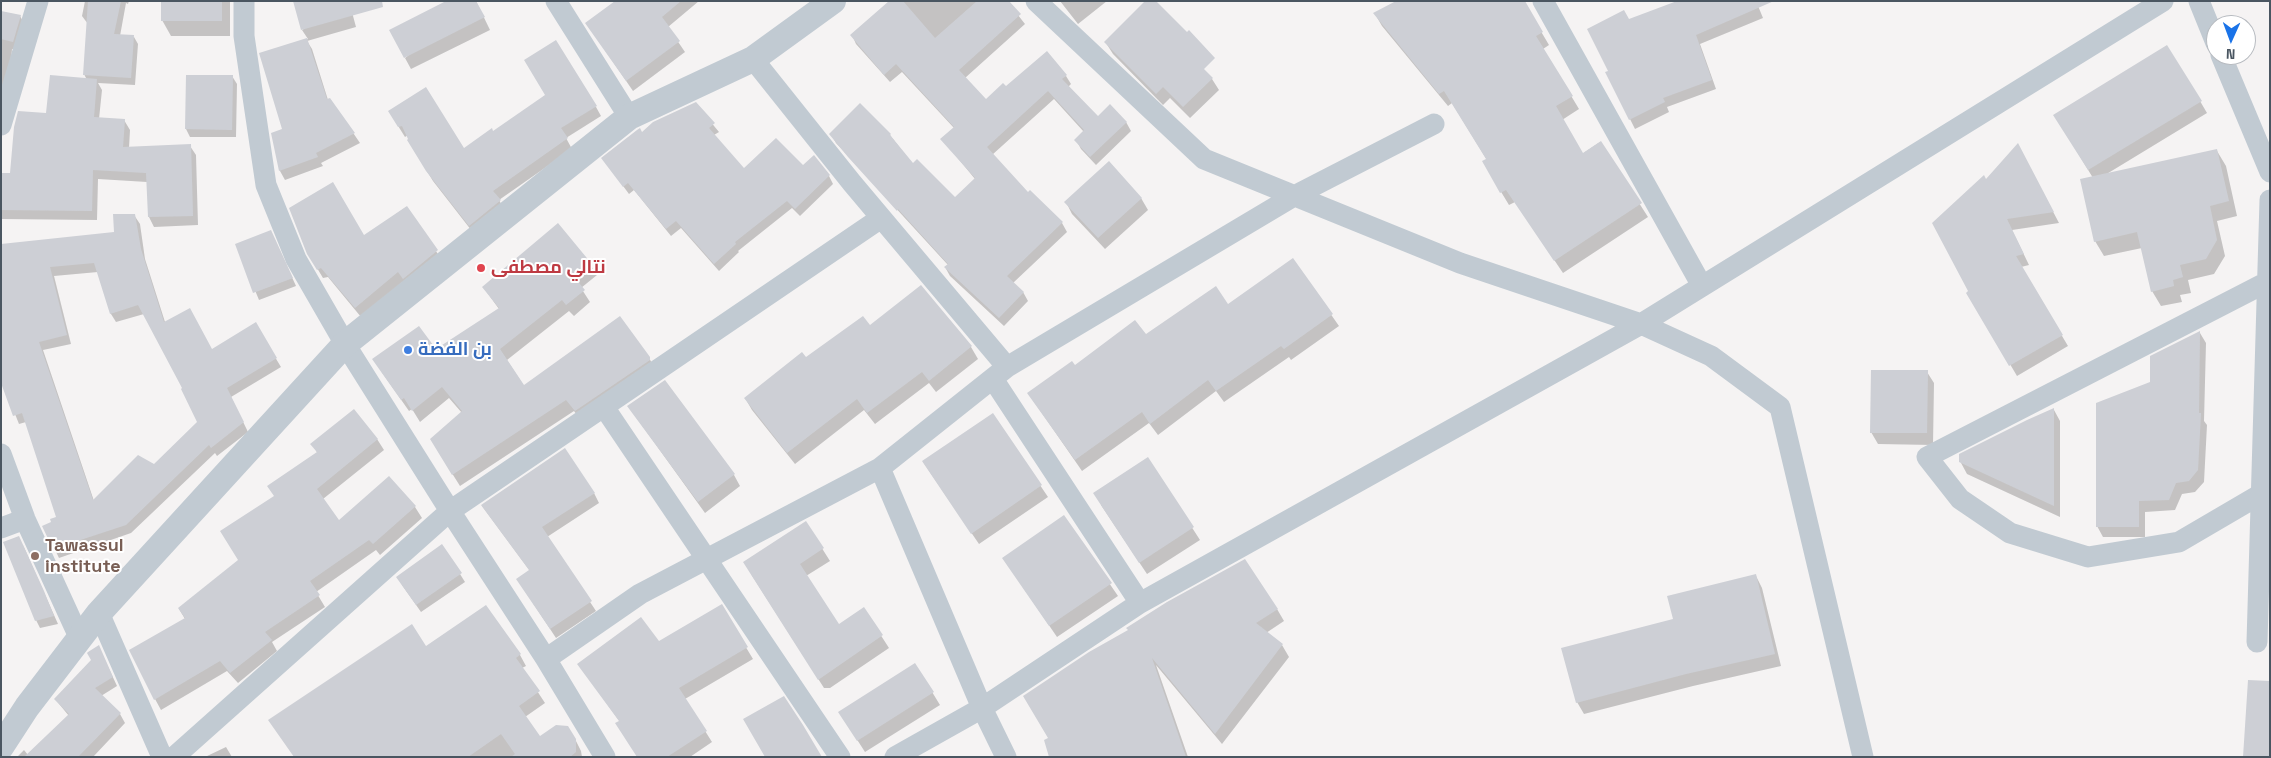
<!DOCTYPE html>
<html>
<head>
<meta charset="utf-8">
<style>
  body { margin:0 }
  #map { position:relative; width:2271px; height:758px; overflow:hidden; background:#f5f3f3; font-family:"Space Grotesk",sans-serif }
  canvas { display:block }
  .frame { position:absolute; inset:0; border:2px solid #4a5661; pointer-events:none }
  .north { position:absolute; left:2206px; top:15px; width:50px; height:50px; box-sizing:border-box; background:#fff; border:1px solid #b7bbc0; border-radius:50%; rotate:182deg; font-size:14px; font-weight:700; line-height:20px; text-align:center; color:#4a5661 }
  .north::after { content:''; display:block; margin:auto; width:18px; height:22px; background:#1a73e8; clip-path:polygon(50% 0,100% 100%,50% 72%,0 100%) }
</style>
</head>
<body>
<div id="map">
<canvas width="2271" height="758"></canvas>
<div class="frame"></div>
<div class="north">N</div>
</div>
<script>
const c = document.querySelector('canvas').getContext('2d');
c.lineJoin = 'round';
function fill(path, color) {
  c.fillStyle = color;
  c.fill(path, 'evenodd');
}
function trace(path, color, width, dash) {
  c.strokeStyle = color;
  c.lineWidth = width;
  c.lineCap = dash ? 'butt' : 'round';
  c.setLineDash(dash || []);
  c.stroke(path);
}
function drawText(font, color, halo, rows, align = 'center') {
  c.font = font + ' "Space Grotesk",Cairo,sans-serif';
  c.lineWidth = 4;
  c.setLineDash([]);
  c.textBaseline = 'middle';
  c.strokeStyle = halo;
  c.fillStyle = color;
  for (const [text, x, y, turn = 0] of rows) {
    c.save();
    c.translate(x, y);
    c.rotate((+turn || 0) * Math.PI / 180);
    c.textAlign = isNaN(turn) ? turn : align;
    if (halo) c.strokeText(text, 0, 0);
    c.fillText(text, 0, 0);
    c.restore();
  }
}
const shadow = new Path2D(`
  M85,1H129L128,4L126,3L120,36L134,37L138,44L135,85L98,83L102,90L99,119L124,120L130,130L129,148L190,146L196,155L198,225L154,227L149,217L147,182L98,179L97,220L1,219V175H12L48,114L87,80L84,74L88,24L82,16Z
  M162,1H230V36H171L162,20Z
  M349,1L356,27L307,41L312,49L328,100L330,99L360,143L321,163L323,166L285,180L280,171L283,130L261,54L308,39L302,30Z
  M476,1L490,30L411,69L405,58Z
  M617,1H699L668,27L685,52L633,91L587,24Z
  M891,1H1007L1025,24L965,78L986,101L1006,88L1066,76L1071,84L1068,87L1098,118L1126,122L1131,131L1096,165L1081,149L1076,140L1084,132L1054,99L992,155L1028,194L1062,223L1067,232L1013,283L1023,292L1028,301L1004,326L950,276L945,267L948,265L836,143L831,134L890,135L913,165L955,198L975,179L942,139L954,128L902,72L890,82L856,44L852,35Z
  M1060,1H1107L1078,24Z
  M1523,1L1549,45L1543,49L1579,109L1562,120L1582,154L1600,142L1648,217L1563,273L1515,202L1509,205L1483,162L1487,160L1452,103L1448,106L1382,26L1375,14Z
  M1756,1L1763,18L1700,44L1716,89L1667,107L1669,112L1635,129L1607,73L1610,71L1628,20Z
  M1,12L20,16L25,25L18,50L12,49L10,77L1,97Z
  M1106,43L1194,60L1212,79L1219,90L1190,118L1170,98L1163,105L1113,54Z
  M232,76L237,84L236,137H190L186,129Z
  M546,95L596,107L601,116L566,138L572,149L499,200L505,211L475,235L433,181L414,150L408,135L405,137L395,121L463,150L493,133Z
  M2200,101L2207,113L2105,175L2217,151L2226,166L2237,216L2217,221L2225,256L2214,274L2188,280L2191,293L2180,295L2182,302L2161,306L2152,291L2142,248L2104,256L2095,241L2093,178L2062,127Z
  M696,104L719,132L714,135L744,170L829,176L833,184L800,216L792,208L738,251L739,252L719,271L681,228L671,236L634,190L629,194L603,159L642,134Z
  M2024,156L2059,223L2012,230L2029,265L2021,267L2068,346L2017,376L1968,293L1986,181Z
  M1141,198L1148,210L1105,249L1072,214L1066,202Z
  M406,207L442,260L361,317L328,277L323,278L308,253L364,237Z
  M134,215L140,224L145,259L165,322L212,350L255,324L281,367L231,397L248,432L217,456L215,453L131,533L59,558L44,527L53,523L58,518L26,422L19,424L1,379V246L116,233ZM98,272L111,314L116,322L144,314L184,389L199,422L154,465L94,501L43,350L71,344L54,276Z
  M275,240L296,286L259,300L236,244Z
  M1293,260L1339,326L1291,360L1289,357L1224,402L1216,391L1158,435L1149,423L1082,471L1028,393L1074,366L1146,336L1228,306Z
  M590,264L597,275L581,288L590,302L574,316L569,311L507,360L524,386L649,358L656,370L582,422L574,411L460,486L438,451L462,413L449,398L420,422L412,409L409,411L381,371L435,351L499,309L483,287Z
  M921,286L971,347L978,359L936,392L929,383L875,424L864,410L795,464L752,410L745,398L806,359L870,327Z
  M2200,333L2206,343L2204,421L2207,425L2204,482L2195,492L2182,494L2175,510L2145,512V537H2103L2097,526L2151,383L2152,357Z
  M1927,372L1934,383L1933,445L1878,444L1871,432Z
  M628,406L734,475L740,486L705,513Z
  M2054,410L2060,421V517L1967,474L1960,461Z
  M993,415L1048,497L979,544L923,462Z
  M377,439L384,450L323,499L338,522L389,478L415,507L422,518L380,555L376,550L316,592L325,607L272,642L277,651L238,683L227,671L161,710L155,699L185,619L179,609L239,560L274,497L318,454L312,444Z
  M1148,459L1200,540L1147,574L1101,505Z
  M594,493L599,503L547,537L596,611L556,638L523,588L530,571L482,506Z
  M1064,517L1118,596L1057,637L1003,558Z
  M806,523L830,561L806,576L838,626L864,609L889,648L830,688H824L751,574Z
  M23,545L58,624L40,628L36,620Z
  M460,574L465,582L421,612L402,585Z
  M1756,576L1762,588L1781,666L1693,686L1584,714L1577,702L1674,620Z
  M721,606L753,659L685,699L712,742L690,757H638L620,722L579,665L658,643Z
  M1277,609L1284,621L1266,633L1282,645L1289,657L1222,744L1156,665L1188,757H1051L1050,739L1025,696Z
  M99,647L117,686L101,696L120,714L125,723L93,757H17L24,750L28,755L69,716L55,699L92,660Z
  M426,648L520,655L526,666L522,668L545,703L525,717L539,738L575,739L581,751L582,757H294Z
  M915,664L940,705L865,752L847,724Z
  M226,747L232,757H205Z`);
const building = new Path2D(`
  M88,1H121L114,34L134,35L131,78L83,75Z
  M161,1H222V21H161Z
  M293,1H382L383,7L301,30Z
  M446,1H476L485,17L404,58L389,30Z
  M615,1H681L662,17L680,41L626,81L585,23Z
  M889,1H903L935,38L977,1H1009L1021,14L959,70L986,99L1003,83L1006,86L1047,51L1067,75L1062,79L1098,116L1110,104L1127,122L1090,157L1074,140L1084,130L1048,91L987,147L1028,192L1030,190L1063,222L1007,276L1024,292L999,318L944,267L948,264L898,209L897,211L848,157L829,134L860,103L891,134L890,135L913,163L917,159L955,197L975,178L940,139L954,127L896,64L884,75L850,35Z
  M1145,1H1156L1187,32L1189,30L1215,58L1204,69L1213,78L1183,107L1163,87L1156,94L1104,42Z
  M1396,1H1525L1543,32L1536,36L1573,96L1556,106L1583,153L1601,141L1642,203L1554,261L1506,190L1500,193L1482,161L1486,159L1444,91L1439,94L1373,13Z
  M1677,1H1774L1696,35L1712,80L1663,98L1665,102L1629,120L1605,72L1608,71L1587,29L1624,10L1629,19Z
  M1,11L21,15L13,42L1,39Z
  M307,38L327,99L330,98L355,133L316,153L318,157L279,171L271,133L282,129L259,53Z
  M556,40L597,106L561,128L568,138L493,191L501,200L469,226L426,171L407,140L408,139L402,126L398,127L388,111L426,87L464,148L492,128L493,131L545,95L524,60Z
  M2167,45L2202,101L2088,170L2053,115Z
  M50,75L97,79L94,117L125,119L123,147L191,144L193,216L148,217L146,173L93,170L92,211L1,210V173H10L14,127L18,111L46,113Z
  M186,75H233L232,130L185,129Z
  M696,102L715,123L709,128L744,168L776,138L803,165L814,155L830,175L795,209L787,201L735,242L736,244L714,264L676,221L666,229L628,183L623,187L601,158L637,130L640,128L642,132L653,122Z
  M2018,143L2054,212L2007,219L2024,254L2016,256L2063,335L2009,366L1966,293L1968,291L1932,223L1984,175L1986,179Z
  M2217,149L2229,201L2210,206L2217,240L2206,259L2180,265L2183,277L2173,280L2174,286L2151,292L2137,232L2094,242L2080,179Z
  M1109,161L1142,198L1098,238L1064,202Z
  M333,182L364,235L407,206L438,250L403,279L398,272L355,308L321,268L317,270L307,254L289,208Z
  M113,214H135L141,249L164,322L190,308L212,349L256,322L277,358L227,388L244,422L211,448L209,445L126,525L53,549L42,526L51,522L50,519L56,517L22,413L13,416L1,383V244L114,232ZM94,263L110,314L138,305L182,388L181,389L197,422L154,464L138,455L93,500L39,342L67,335L50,267Z
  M558,223L591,263L574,277L585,290L566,305L562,300L500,349L524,385L620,316L650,357V360L575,411L566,400L452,475L430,439L462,411L442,387L412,411L404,398L401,400L372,359L419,326L436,349L499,308L482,287Z
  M271,230L293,278L253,293L235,244Z
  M1293,258L1333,314L1284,349L1281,346L1216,391L1208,380L1150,424L1142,412L1075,460L1027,393L1072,361L1075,365L1135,320L1146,334L1216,286L1228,304Z
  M921,285L972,346L929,381L922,372L867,413L857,399L787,453L744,398L802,352L806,357L863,316L870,325Z
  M2200,331L2199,413H2201L2198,470L2189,481L2176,483L2169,500L2139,501V527H2096V403L2150,382V356Z
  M1871,370H1928L1927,433H1870Z
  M665,380L735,474L698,502L627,406Z
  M2054,408V506L1959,462V454L2027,420Z
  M354,409L378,439L317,489L339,520L389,476L416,506L373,544L369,540L310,581L320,595L265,632L272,640L230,673L220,661L154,700L129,650L185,618L178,608L238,560L220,531L274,496L267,486L317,452L310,444Z
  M993,413L1042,485L971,534L922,461Z
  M565,448L595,493L542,527L592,601L550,629L516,579L529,570L481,505Z
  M1148,457L1194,527L1139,563L1093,493Z
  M1064,515L1112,583L1049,626L1002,558Z
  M806,521L824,548L800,564L839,624L864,607L883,635L818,680L743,562Z
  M19,536L44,591L54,616L35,621L3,542Z
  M442,544L462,573L416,605L396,577Z
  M1245,559L1278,609L1256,623L1283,644L1215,734L1152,658L1186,757H1049L1044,740L1048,738L1023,696L1089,652L1128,630L1126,628L1167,602Z
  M1756,574L1775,654L1686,674L1576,703L1561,648L1673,619L1667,596Z
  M722,604L748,647L679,688L707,731L667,757H637L615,723L619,721L577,664L641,617L659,641Z
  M486,605L521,654L516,658L540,691L519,706L540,736L556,725L568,726L576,739V752L570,757H511L515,754L501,734L468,757H294L268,720L412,624L426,646Z
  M99,645L113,677L95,688L121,713L78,757H24L69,714L54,699L91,660L87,653L88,652Z
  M915,663L934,692L857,741L838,712Z
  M2248,680L2270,681V757H2243Z
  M784,696L803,725L822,757H765L743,719Z`);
const minor = new Path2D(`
  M244,1V36L266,185L296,259L345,344L450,511L546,659L605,757
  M556,1L629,117
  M1036,1L1204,159L1460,263L1641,324L1711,356L1780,407L1863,757
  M1543,1L1702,286
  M2199,1L2216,43
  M2221,55L2270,172
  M753,59L852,183L1007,367
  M1,125L38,1
  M993,379L1140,603
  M604,407L840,757
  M1,454L25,519L79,637
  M880,468L982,708L1006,757
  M2261,494L2179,542L2088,557L2010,533L1960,499L1927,457L2267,282
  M1,528L25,519
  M99,613L162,757
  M2257,642L2270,200
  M546,659L640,594L880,468L1007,367L1294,196L1434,124
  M174,757L450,511L881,218
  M895,757L982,708L1140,603L1641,324L2163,1`);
const tertiary = new Path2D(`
  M1,747L27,707L99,613L345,344L629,117L753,59L833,1`);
const markers = [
  [481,268,5,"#e0444e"],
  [408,350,5,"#3f7fe0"],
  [35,556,5,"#8d6e63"]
];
const healthNames = [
  ["نتالي مصطفى",491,268]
];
const shopNames = [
  ["بن الفضة",418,350]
];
const educationNames = [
  ["Tawassul",45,546],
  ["institute",45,567]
];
fill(shadow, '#0003');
fill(building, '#cdcfd5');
trace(minor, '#c1cad2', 21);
trace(tertiary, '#c1cad2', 26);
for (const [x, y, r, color] of markers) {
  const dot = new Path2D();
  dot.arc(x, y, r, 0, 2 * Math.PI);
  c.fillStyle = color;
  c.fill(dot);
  trace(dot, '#fff', 2);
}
drawText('bold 18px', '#be3a42', '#fff', healthNames, 'left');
drawText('bold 18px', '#366cbe', '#fff', shopNames, 'left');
drawText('bold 18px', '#785e54', '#fff', educationNames, 'left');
</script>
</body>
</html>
